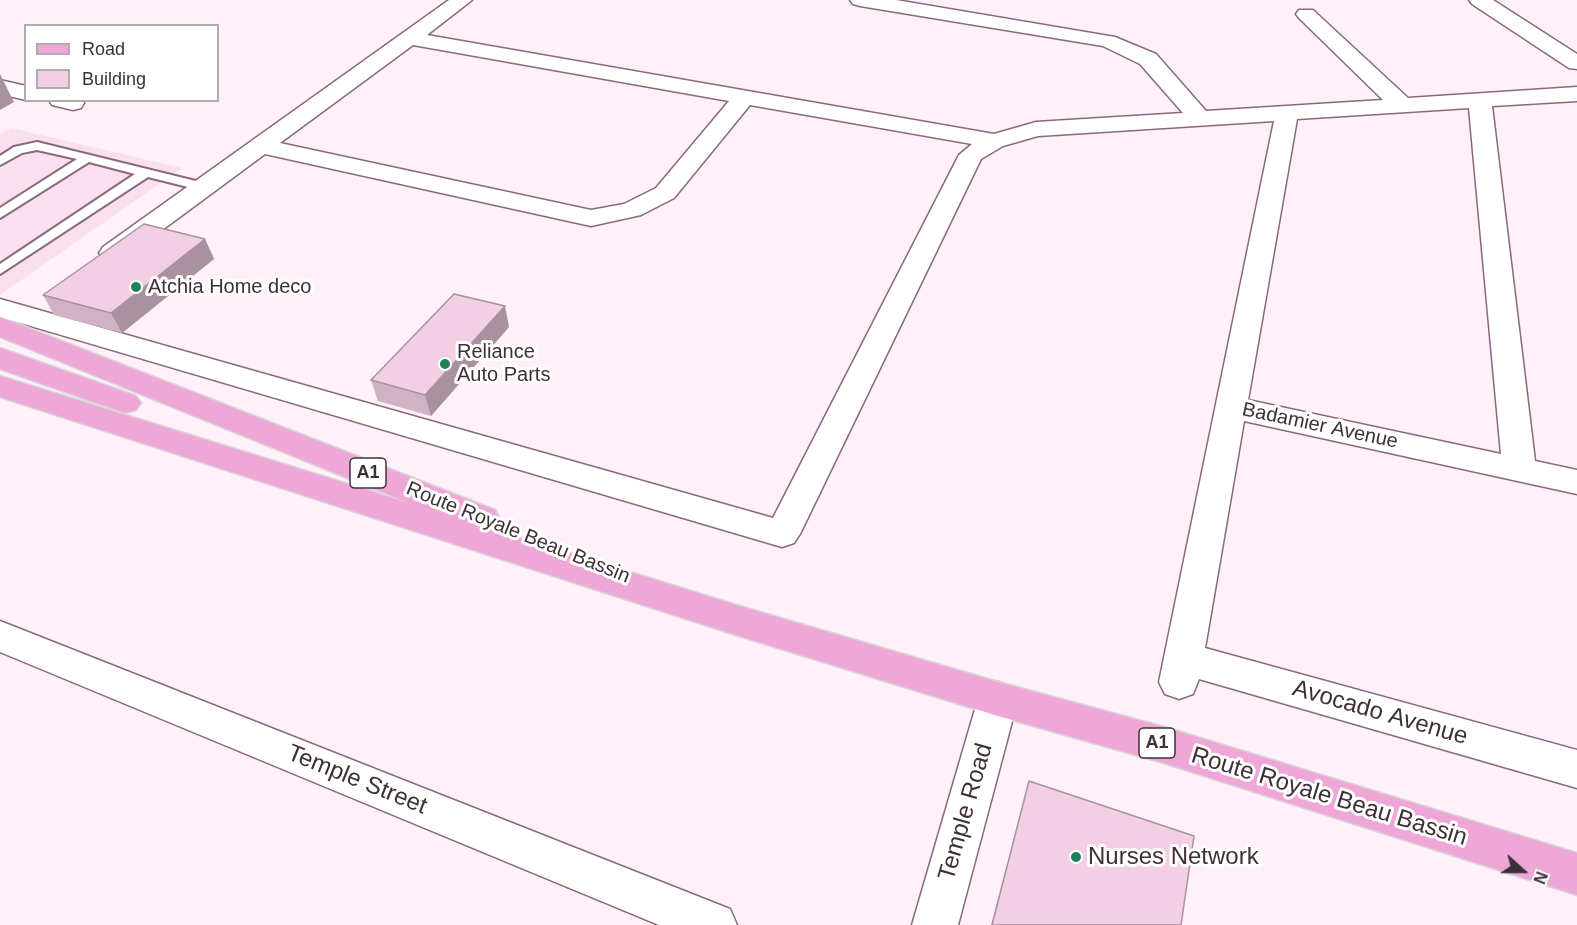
<!DOCTYPE html>
<html>
<head>
<meta charset="utf-8">
<style>
  body { margin:0 }
  #map { position:relative; width:1577px; height:925px; overflow:hidden; background:#fff0f9; font-family:Arial,sans-serif }
  canvas { display:block }
  .legend { position:absolute; left:24px; top:24px; width:195px; height:78px; box-sizing:border-box; background:#fff; border:2px solid #b2acb0; margin:0; padding:8px 10px; list-style:none; font-size:18px; color:#3e3039 }
  .legend li { display:flex; align-items:center; gap:12px; height:30px }
  .legend b { width:30px; border:2px solid #b2acb0 }
  .north { position:absolute; left:1493px; top:841px; width:60px; height:60px; -webkit-text-stroke:4px #fff; paint-order:stroke; rotate:111deg; font-size:16px; font-weight:700; line-height:24px; text-align:center; color:#3e3039 }
  .north::after { content:''; display:block; margin:auto; width:21px; height:27px; background:#3e3039; clip-path:polygon(50% 0,100% 100%,50% 72%,0 100%) }
</style>
</head>
<body>
<div id="map">
<canvas width="1577" height="925"></canvas>
<ul class="legend">
<li><b style="height:8px;background:#efa7d8"></b>Road</li>
<li><b style="height:16px;background:#f2cfe4"></b>Building</li>
</ul>
<div class="north">N</div>
</div>
<script>
const c = document.querySelector('canvas').getContext('2d');
c.lineJoin = 'round';
function fill(path, color) {
  c.fillStyle = color;
  c.fill(path, 'evenodd');
}
function trace(path, color, width, dash) {
  c.strokeStyle = color;
  c.lineWidth = width;
  c.lineCap = dash ? 'butt' : 'round';
  c.setLineDash(dash || []);
  c.stroke(path);
}
function drawText(font, color, halo, rows, align = 'center') {
  c.font = font + ' Arial,sans-serif';
  c.lineWidth = 6;
  c.setLineDash([]);
  c.textBaseline = 'middle';
  c.strokeStyle = halo;
  c.fillStyle = color;
  for (const [text, x, y, turn = 0] of rows) {
    c.save();
    c.translate(x, y);
    c.rotate((+turn || 0) * Math.PI / 180);
    c.textAlign = isNaN(turn) ? turn : align;
    if (halo) c.strokeText(text, 0, 0);
    c.fillText(text, 0, 0);
    c.restore();
  }
}
const built = new Path2D(`
  M11,128L182,168L0,295V134Z`);
const lane = new Path2D(`
  M37,142L208,184L210,187L204,191L148,177L0,274V264L135,174L89,162L0,218V208L77,159L37,150L22,153L0,165V156L14,147Z`);
const street = new Path2D(`
  M449,0H472L427,35L994,134L1036,122L1183,113L1140,64L1103,46L860,6L853,4L850,0H896L1115,37L1156,54L1206,111L1383,100L1299,18L1296,14L1299,10H1313L1408,98L1577,87V101L1492,106L1535,461L1577,470V494L1244,421L1205,648L1577,750V788L1199,679L1193,694L1179,699L1165,694L1159,682L1274,121L1038,136L1003,146L981,159L800,534L794,543L782,547L0,317V299L773,518L959,155L972,144L750,105L674,198L641,215L591,226L265,154L123,259L113,261L103,259L99,253L103,247ZM413,45L729,101L656,188L624,204L591,210L280,143ZM1469,108L1501,454L1248,400L1297,119Z
  M1469,0H1493L1577,54V69L1569,68L1472,4Z
  M0,80L26,86V100L0,94Z
  M49,100H83L84,103L81,108L73,110L52,105Z
  M0,621L730,909L737,925H659L0,652Z
  M998,682L1012,687L1018,699L958,925H912L978,699L984,687Z`);
const primary = new Path2D(`
  M0,317L495,510L500,519L492,529L736,605L998,682L1164,727L1577,853V895L1164,763L998,716L736,635L0,397V376L409,503L0,337Z
  M0,348L136,396L141,403L136,410L125,413L0,369Z`);
const wall = new Path2D(`
  M205,239L214,259L122,333L54,315L43,295Z
  M509,327L431,416L378,401L371,380Z
  M1029,781L1181,925H991Z`);
const shadedWall = new Path2D(`
  M0,74L14,102L0,110Z
  M205,239L214,259L122,333L111,313Z
  M505,306L509,327L431,416L425,395Z`);
const building = new Path2D(`
  M144,224L205,239L111,313L43,295Z
  M454,294L505,306L425,395L371,380Z
  M1029,781L1194,836L1181,925H992Z`);
const markers = [
  [136,287,6,"#1f8159"],
  [445,364,6,"#1f8159"],
  [1076,857,6,"#1f8159"]
];
const shields = [
  [368,473,36],
  [1157,743,36]
];
const shieldNames = [
  ["A1",368,473],
  ["A1",1157,743]
];
const poiNames = [
  ["Atchia Home deco",148,287],
  ["Reliance",457,352],
  ["Auto Parts",457,375]
];
const streetNames = [
  ["Badamier Avenue",1320,426,12],
  ["Route Royale Beau Bassin",518,533,22]
];
const nearStreetnames = [
  ["Avocado Avenue",1380,713,16],
  ["Temple Street",357,780,22],
  ["Route Royale Beau Bassin",1329,797,17],
  ["Temple Road",966,812,-74]
];
const nearPoinames = [
  ["Nurses Network",1088,857]
];
fill(built, '#fae0ef');
trace(lane, '#896a7d', 4);
trace(street, '#896a7d', 3);
trace(primary, '#d8d6d7', 3);
fill(lane, '#fff');
fill(street, '#fff');
fill(primary, '#efa7d8');
fill(wall, '#d0b2c4');
fill(shadedWall, '#a991a0');
fill(building, '#f2cfe4');
trace(building, '#a991a0', 1.5);
for (const [x, y, r, color] of markers) {
  const dot = new Path2D();
  dot.arc(x, y, r, 0, 2 * Math.PI);
  c.fillStyle = color;
  c.fill(dot);
  trace(dot, '#fff', 2);
}
for (const [x, y, w] of shields) {
  const box = new Path2D();
  box.roundRect(x - w / 2, y - 15, w, 30, 4.5);
  c.fillStyle = '#fff';
  c.fill(box);
  trace(box, '#3e3039', 1.5);
}
drawText('bold 18px', '#3e3039', null, shieldNames);
drawText('20px', '#3e3039', '#fff', poiNames, 'left');
drawText('20px', '#3e3039', '#fff', streetNames);
drawText('24px', '#3e3039', '#fff', nearStreetnames);
drawText('24px', '#3e3039', '#fff', nearPoinames, 'left');
</script>
</body>
</html>
